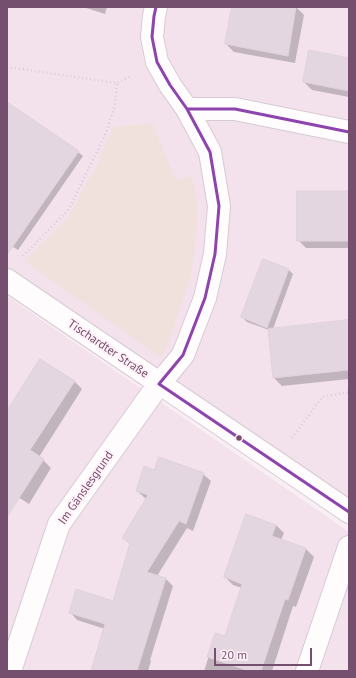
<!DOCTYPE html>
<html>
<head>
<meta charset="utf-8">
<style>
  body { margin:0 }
  #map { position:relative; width:356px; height:678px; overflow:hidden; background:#f8eef3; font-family:"PT Sans",sans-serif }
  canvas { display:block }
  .frame { position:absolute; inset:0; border:8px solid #754f6e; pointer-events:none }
  .scale { position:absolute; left:214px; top:648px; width:98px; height:18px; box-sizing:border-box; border:2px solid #754f6e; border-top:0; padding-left:5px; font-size:12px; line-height:14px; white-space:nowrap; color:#754f6e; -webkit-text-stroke:3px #fef1f8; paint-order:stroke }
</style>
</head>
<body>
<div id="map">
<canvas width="356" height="678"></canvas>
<div class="frame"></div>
<div class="scale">20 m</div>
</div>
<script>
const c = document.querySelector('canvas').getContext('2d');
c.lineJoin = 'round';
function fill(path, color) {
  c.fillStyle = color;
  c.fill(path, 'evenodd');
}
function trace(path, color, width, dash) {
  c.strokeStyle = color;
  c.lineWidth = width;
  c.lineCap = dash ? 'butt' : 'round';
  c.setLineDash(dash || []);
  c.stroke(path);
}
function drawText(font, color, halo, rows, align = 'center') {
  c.font = font + ' "PT Sans",sans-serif';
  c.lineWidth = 4;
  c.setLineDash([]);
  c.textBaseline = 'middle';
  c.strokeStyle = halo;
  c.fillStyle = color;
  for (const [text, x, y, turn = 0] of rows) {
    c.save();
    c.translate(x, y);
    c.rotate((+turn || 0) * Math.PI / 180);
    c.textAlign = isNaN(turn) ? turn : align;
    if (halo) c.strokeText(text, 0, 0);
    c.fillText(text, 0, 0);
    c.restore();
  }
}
const residential = new Path2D(`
  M7,7H349V512L7,280Z
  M7,296L349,532V671H7Z`);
const green = new Path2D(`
  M152,123L176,181L191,176L197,197V228L191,275L167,347L160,357L24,261L69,216L99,161L113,127Z`);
const shadow = new Path2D(`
  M83,7H107L105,14Z
  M233,7H296L304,15L295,63L234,52L226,44Z
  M349,59V97L312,90L304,82Z
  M7,103L78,152L83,156L18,250L7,243Z
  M349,192V248H306L298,240Z
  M264,261L289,270L293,274L273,329L349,321V379L282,386L274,378L269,330L247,322L242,317Z
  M74,381L82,389L39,457L43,460L51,468L29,504L10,492L7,503V413Z
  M155,471L203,474L211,481L193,531L187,528L157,576L166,579L173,586L150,660L151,661L148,671H92L105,629L77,620L70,612L114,602L131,545L123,537L147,499L145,498L137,491Z
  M276,525L284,533L281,540L306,549L314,557L296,607L293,606L272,671H204L216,634L226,637L242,588L233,585L225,577Z`);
const building = new Path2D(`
  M232,7H296L288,56L225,44Z
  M309,50L349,58V91L303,82Z
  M7,102L79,151L7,255Z
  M297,191H349V241H297Z
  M263,259L289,269L267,328L241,317Z
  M349,320V370L273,378L268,329Z
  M40,359L75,381L30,450L44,459L7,517V411Z
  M159,457L204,473L186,524L179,521L147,572L166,578L137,671H91L105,624L69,613L76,589L113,601L130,543L122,538L148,495L136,491L144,466L154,470Z
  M246,514L276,525L272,536L306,548L288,600L285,599L261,671H249L207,657L215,633L225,636L242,584L224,577Z`);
const path = new Path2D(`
  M7,67L117,83L131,76
  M23,256L69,209L106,133L115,105L117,83
  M292,438L322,397L349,392`);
const street = new Path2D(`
  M187,109H235L349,132
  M7,280C121,358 236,434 349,512
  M10,671L59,524L159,384L183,355L205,298L215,254L219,206L210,152L187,109L170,85L157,62L152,37L154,16L156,7
  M307,671L349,547`);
const bus1 = new Path2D(`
  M156,7L154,16L152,37L157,62L170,85L187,109L210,152L219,206L215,254L205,298L183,355L159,384
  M187,109H235L349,132
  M159,384L349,512`);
const markers = [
  [239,438,3.5,"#754f6e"]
];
const streetNames = [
  ["Tischardter Straße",108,349,34],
  ["Im Gänslesgrund",86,488,-55]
];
fill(residential, '#f3e2ec');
fill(green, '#f0e1dc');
fill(shadow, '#0003');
fill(building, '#e4d6e0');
trace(building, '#e1d1dc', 1);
trace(street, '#d7cbd3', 24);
trace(path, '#d8cdd6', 2.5, [1, 3]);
trace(street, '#fefcfd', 22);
trace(bus1, '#8e44ad', 3);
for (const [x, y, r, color] of markers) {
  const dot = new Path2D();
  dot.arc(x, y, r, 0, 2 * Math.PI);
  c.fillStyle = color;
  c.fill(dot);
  trace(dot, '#fef1f8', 1.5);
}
drawText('12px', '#754f6e', '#fef1f8', streetNames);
</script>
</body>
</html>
